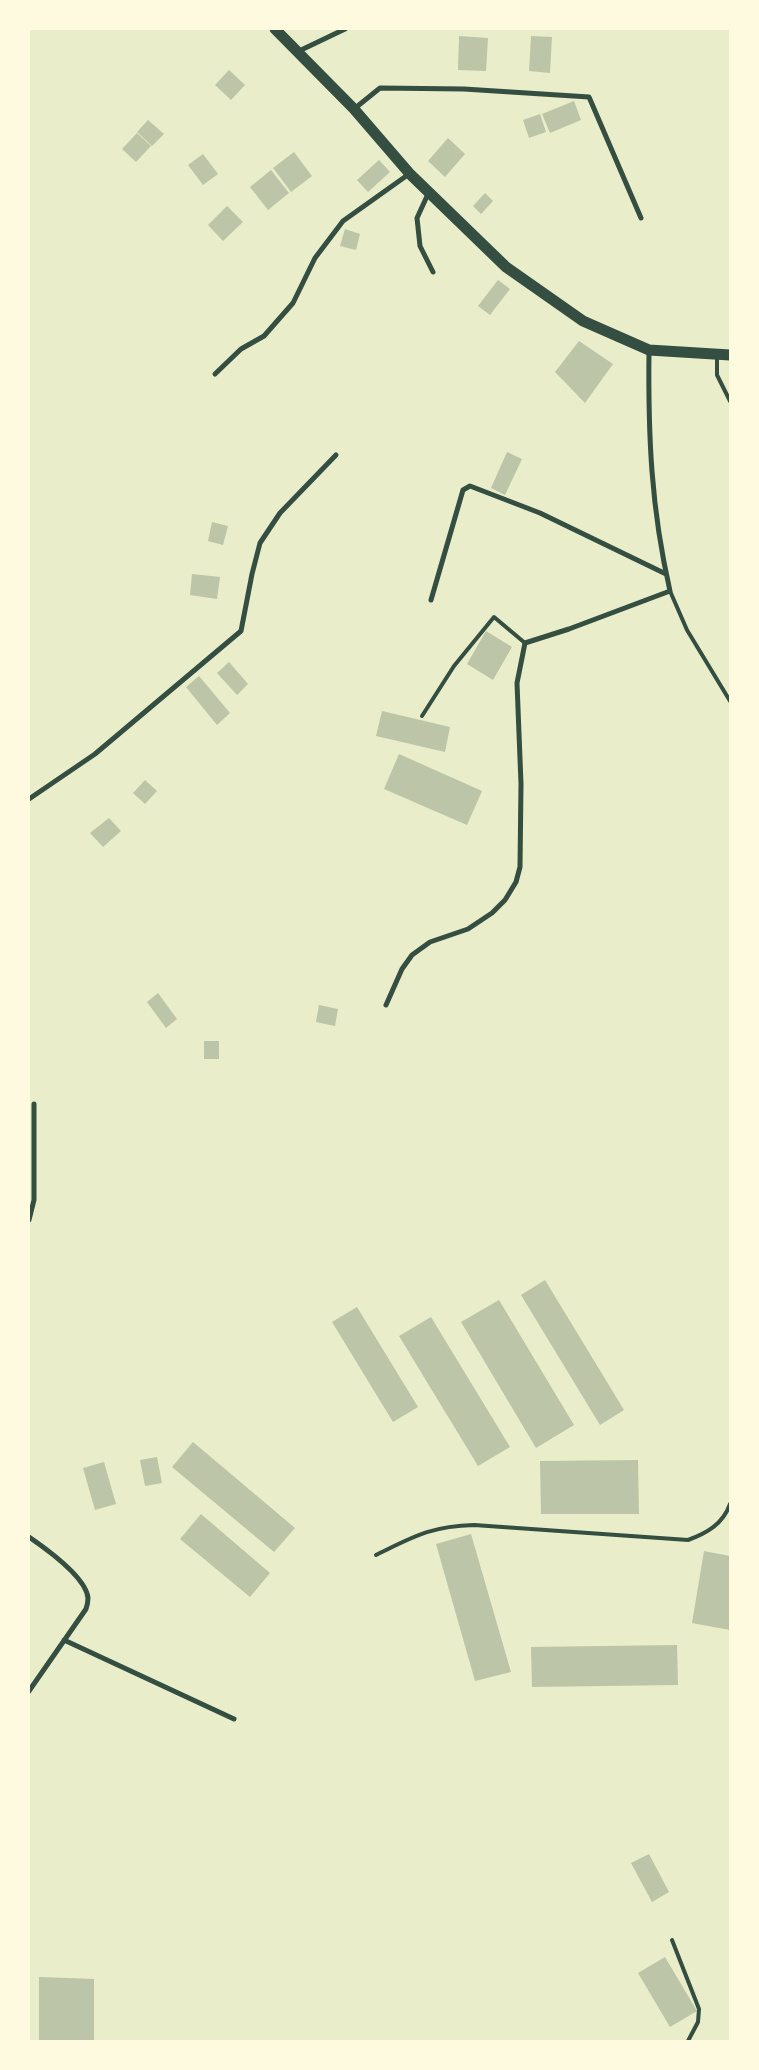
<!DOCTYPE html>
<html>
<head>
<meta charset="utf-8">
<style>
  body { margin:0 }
  #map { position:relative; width:759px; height:2070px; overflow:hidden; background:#e9edc9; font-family:"Noto Sans",sans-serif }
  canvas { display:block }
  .frame { position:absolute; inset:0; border:30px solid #fefae0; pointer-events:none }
</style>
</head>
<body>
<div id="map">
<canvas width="759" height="2070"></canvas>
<div class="frame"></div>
</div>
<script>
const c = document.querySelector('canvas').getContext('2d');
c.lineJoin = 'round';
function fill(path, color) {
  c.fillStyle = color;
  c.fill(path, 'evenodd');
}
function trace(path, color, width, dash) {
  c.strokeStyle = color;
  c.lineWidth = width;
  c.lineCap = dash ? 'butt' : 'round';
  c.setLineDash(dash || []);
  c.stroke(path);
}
const building = new Path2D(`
  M459,36L488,38L486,71L458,70Z
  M531,36L552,37L550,73L529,71Z
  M229,70L245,85L231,100L215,85Z
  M574,101L581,120L550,133L542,114Z
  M540,114L546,132L529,138L523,120Z
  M148,120L164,134L152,146L137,132Z
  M137,133L151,146L136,162L122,149Z
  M448,138L465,154L445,177L428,161Z
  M294,152L312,176L291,192L273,168Z
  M203,154L218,174L203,185L188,165Z
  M379,160L390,172L368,192L357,180Z
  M271,170L289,193L268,210L250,187Z
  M485,193L493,201L481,214L473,206Z
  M227,206L243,222L223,241L208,225Z
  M345,229L360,234L356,250L340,246Z
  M498,280L510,289L490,315L478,306Z
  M579,341L613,364L585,403L555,372Z
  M507,452L522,459L505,495L491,488Z
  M212,522L228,526L223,545L208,541Z
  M192,574L220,577L217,599L190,595Z
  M486,631L512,647L493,680L467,664Z
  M229,662L248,684L237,695L217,673Z
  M199,676L230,713L217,725L186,687Z
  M382,711L450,727L445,752L376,736Z
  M399,754L482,791L467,825L384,789Z
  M145,780L157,791L145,804L133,793Z
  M109,818L121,831L103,847L90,833Z
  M158,993L177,1019L166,1028L147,1002Z
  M319,1005L338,1009L335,1026L316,1022Z
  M204,1041H219V1059H204Z
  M545,1280L624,1410L600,1425L521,1295Z
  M499,1300L574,1425L536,1448L461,1322Z
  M357,1307L418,1407L393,1422L332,1322Z
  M431,1317L510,1447L478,1466L399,1336Z
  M193,1442L295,1528L274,1552L172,1467Z
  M157,1457L162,1483L145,1486L140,1460Z
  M638,1460L639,1514H541L540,1461Z
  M104,1462L116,1504L95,1510L83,1468Z
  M201,1514L270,1573L250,1597L180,1539Z
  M471,1534L511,1672L475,1681L436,1544Z
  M704,1551L730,1556V1630L692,1623Z
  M677,1645L678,1685L532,1687L531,1647Z
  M649,1854L669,1892L652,1902L631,1863Z
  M665,1957L697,2011L670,2027L638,1973Z
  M39,1977L94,1979V2041H39Z`);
const service = new Path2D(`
  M717,357V375L730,401
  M670,591L687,630L730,701
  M422,716L454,666L494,617L525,643
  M376,1555C413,1537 431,1526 474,1525L688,1540C707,1533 723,1524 730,1504
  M672,1940L699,2009L698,2022L688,2041`);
const minor = new Path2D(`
  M299,51L345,29
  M354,109L380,88L464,89L589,97L641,218
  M428,194L417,218L420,246L433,272
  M215,374L241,349L264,336L293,303L315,258L343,221L409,174
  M431,600L463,490L470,486L540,513L666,574
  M29,799L95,754L241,631L252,574L260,543L280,513L336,455
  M386,1005L402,969L412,955L430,942L468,929L492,913L505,900L516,882L520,867L521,784L517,683L525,643L569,629L670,591C651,508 648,435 649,350
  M29,1220L34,1200V1104
  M29,1537C45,1548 86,1577 88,1598C88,1601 87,1606 86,1609L29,1691
  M64,1640L234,1719`);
const primary = new Path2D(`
  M275,29L354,109L410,174L506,267L583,321L649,350L730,355`);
fill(building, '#bcc5a7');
trace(service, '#344e41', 4);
trace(minor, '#344e41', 5);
trace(primary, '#344e41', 11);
</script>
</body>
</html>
